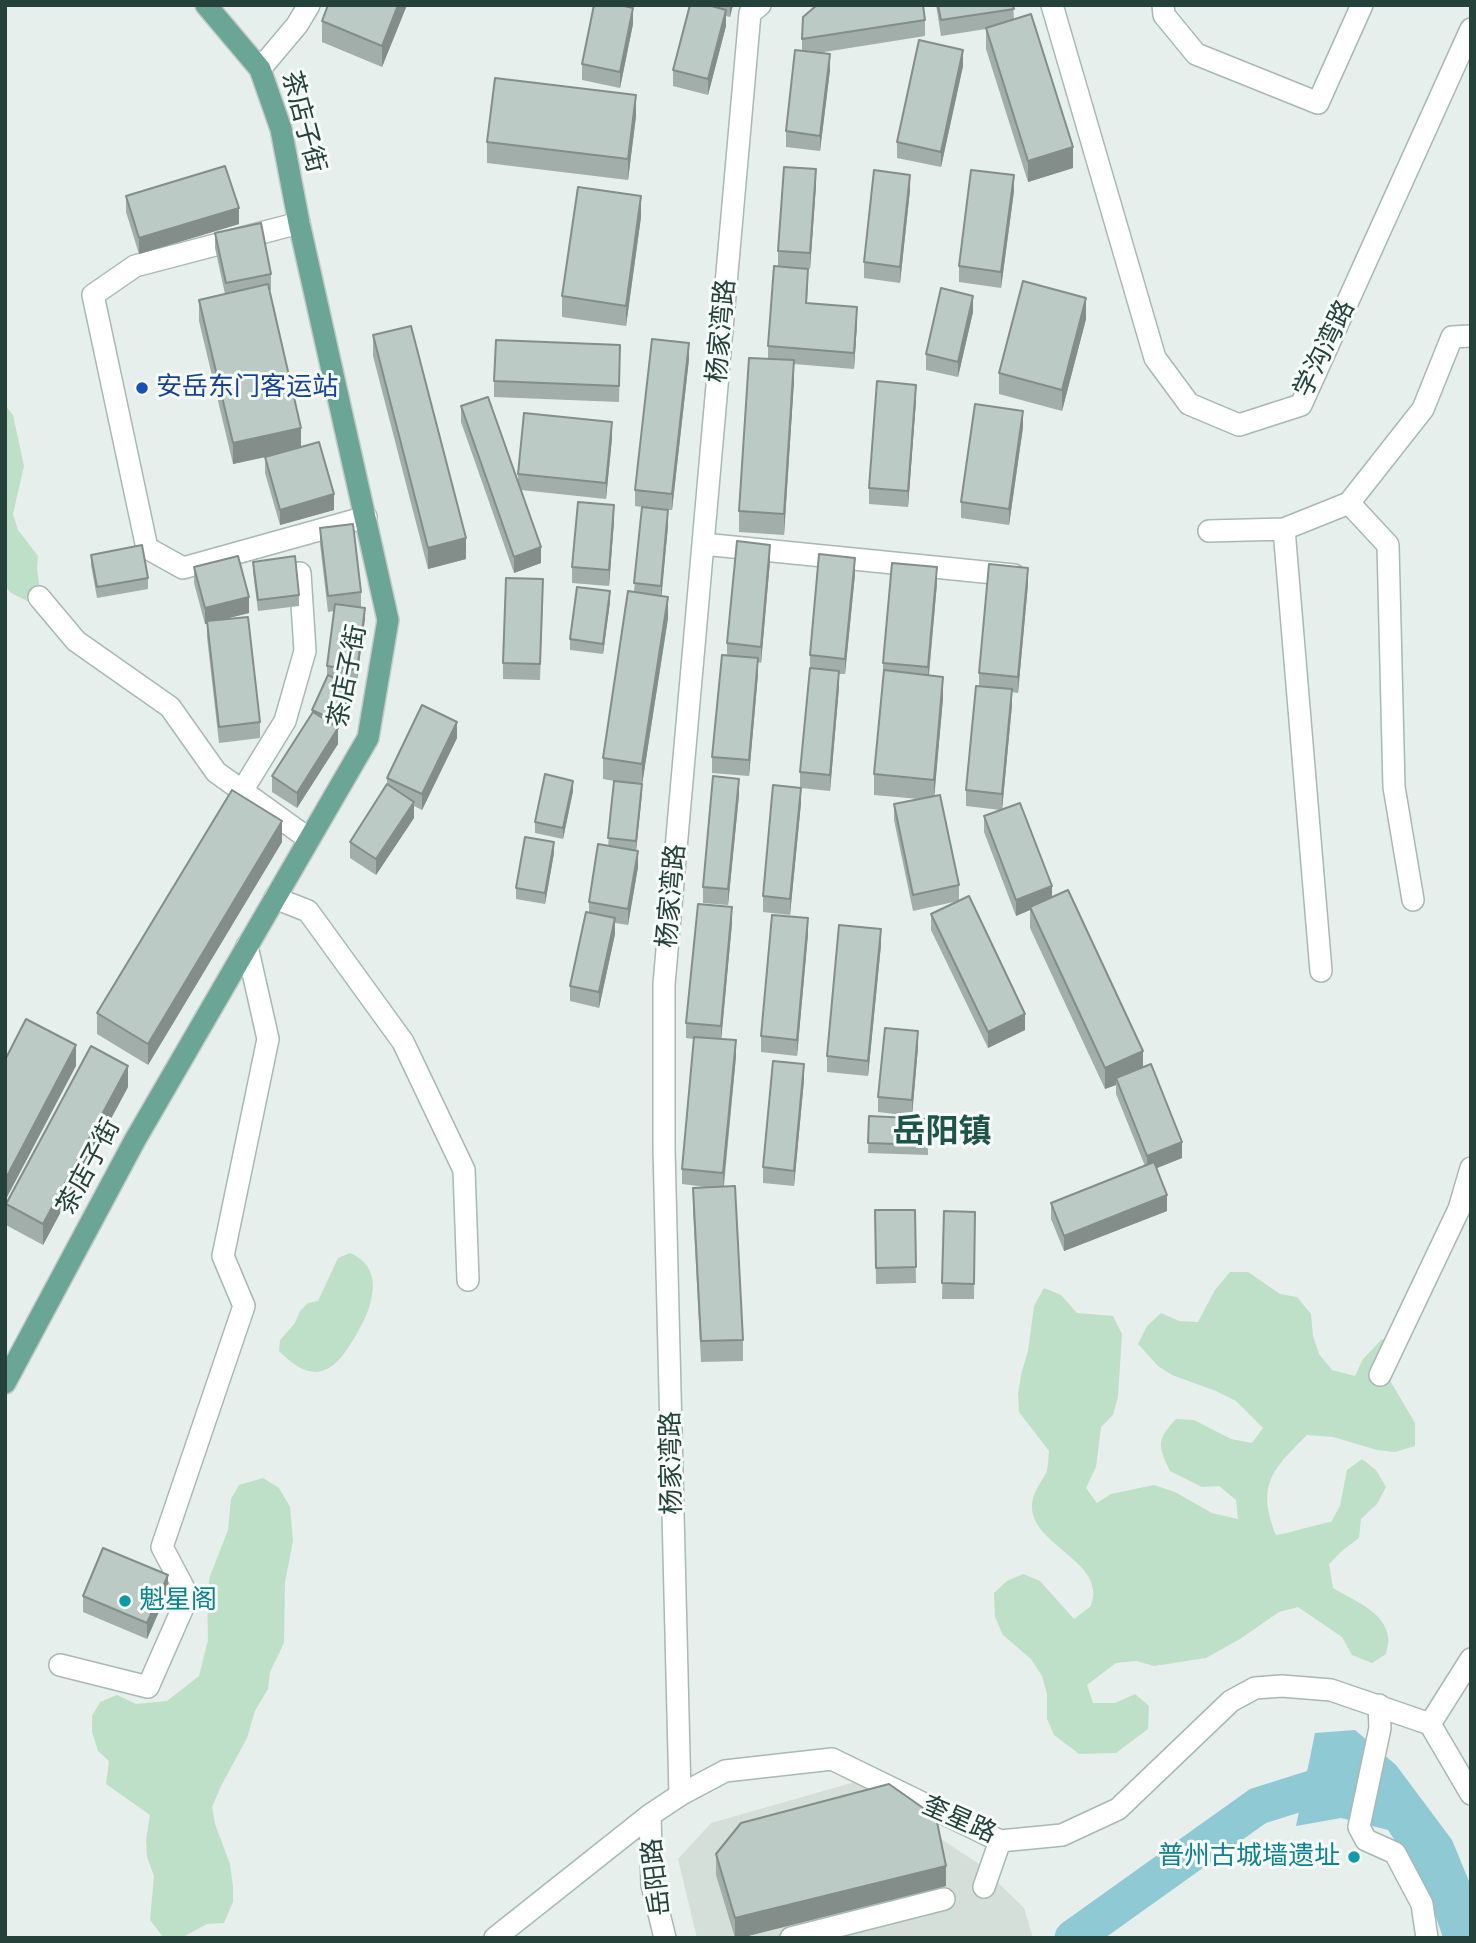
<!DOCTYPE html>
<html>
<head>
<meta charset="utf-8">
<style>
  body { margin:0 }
  #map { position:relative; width:1476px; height:1943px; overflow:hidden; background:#e6efeb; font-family:Karla,sans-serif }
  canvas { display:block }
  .frame { position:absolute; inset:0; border:7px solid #24423a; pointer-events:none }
</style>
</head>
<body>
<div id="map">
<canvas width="1476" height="1943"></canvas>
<div class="frame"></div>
</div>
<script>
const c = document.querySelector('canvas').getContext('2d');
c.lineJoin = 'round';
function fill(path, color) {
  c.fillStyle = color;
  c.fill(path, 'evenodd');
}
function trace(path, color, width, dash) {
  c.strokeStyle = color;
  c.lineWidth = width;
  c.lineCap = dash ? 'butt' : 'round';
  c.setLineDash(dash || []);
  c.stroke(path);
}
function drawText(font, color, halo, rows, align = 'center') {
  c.font = font + ' Karla,"Noto Sans SC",sans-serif';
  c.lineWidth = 6;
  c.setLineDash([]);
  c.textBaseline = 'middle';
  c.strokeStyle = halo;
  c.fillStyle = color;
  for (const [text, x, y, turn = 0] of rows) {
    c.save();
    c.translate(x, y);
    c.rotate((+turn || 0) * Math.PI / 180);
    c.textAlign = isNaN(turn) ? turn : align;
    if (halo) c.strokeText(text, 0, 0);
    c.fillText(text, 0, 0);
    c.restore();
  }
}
const built = new Path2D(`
  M855,1782L979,1864L1024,1908L1033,1938H697L678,1859L711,1823Z`);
const green = new Path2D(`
  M5,405L13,415L24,466L13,514L18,530L38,556L37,569L41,597L27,601L11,593L5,586Z
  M350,1253C388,1269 371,1311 355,1337C346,1351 335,1371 316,1372C302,1372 289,1361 279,1351L280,1340L295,1323L300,1311L308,1303L318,1301L338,1258Z
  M1230,1272H1248L1280,1294L1297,1297L1311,1314L1313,1336L1319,1354L1332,1370L1355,1376L1363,1359L1382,1339L1407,1342L1401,1359L1385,1372L1415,1423V1446L1395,1452L1377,1450L1333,1437L1307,1435C1272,1470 1256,1485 1276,1535C1295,1532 1312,1525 1331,1522L1340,1506L1347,1470L1362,1459L1376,1470L1386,1487L1377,1504L1361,1519L1359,1538L1343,1550L1329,1564L1333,1588C1352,1600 1385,1611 1388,1637C1389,1642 1387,1649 1386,1654L1372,1663L1352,1655L1342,1637L1298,1607L1279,1612L1240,1639L1206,1658L1154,1666L1136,1661L1116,1663L1087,1685L1093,1703H1115L1135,1694L1149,1706L1148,1729L1116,1753L1079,1754L1054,1735L1047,1719V1694L1042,1676L1031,1659L1003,1635L995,1617L994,1593L1007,1581L1023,1574L1040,1581L1074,1619L1091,1606C1092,1601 1094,1595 1093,1590C1091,1559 1033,1541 1032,1508C1031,1495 1040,1484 1046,1473C1049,1466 1048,1458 1049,1451L1019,1412L1018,1393L1022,1371L1028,1351L1034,1306L1044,1288L1061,1295L1077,1313L1113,1316L1122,1334L1118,1397L1113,1415L1101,1427L1096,1467L1086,1488L1097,1503L1111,1494L1154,1485L1175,1492L1212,1513L1238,1519L1236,1500L1219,1486L1202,1487L1170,1471C1158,1446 1156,1440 1176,1419L1194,1420L1231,1439L1252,1443L1263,1428L1236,1401L1216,1391L1172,1375L1158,1366L1138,1344L1147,1326L1161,1313L1179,1321L1198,1322L1215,1290Z
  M263,1478L279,1488L290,1507L293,1541L285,1582L284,1643L270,1672L268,1689L255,1711L247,1738L221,1786L212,1807L215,1824L230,1864L233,1887V1902L224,1923L207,1924L181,1938L163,1937L150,1920L154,1876L147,1857L146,1840L150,1815L106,1784L109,1761L98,1751L92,1732V1716L100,1702L117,1695L136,1704L167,1701L199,1676L208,1640L207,1593L210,1576L228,1530L231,1499L239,1485Z`);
const water = new Path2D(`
  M1355,1730L1396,1765L1452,1840L1471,1886V1938H1443L1427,1890L1388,1830L1341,1818L1296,1826L1315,1733Z`);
const river = new Path2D(`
  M1073,1938L1258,1806L1331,1783L1350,1792`);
const minor = new Path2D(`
  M1052,5L1155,358L1189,404L1239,425L1301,405L1471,29
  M1163,5L1164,15L1196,54L1318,103L1362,5
  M260,69L297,25L309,5
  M299,223L135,266L93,295L147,548L183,568L366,517
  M1349,503L1388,545L1394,787L1413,900
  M1284,529L1321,971
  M1209,531L1284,529L1349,503L1423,409L1452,337L1471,336
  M703,544L1014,575
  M39,597L76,641L170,707L216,772L309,839
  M242,791L285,721L305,651L300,573
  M275,898L308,911L403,1042L464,1170L468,1280
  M1380,1375L1459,1209L1471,1168
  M60,1665L148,1687L188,1596L162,1547L244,1306L223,1256L268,1039L247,946
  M1379,1705L1380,1728L1359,1827L1366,1840L1395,1853L1422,1904L1427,1938
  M1430,1724L1471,1794
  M1430,1724L1471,1659
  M680,1795L664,1149V984L750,13L760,5
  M650,1815L652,1885L665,1938
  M984,1887L1000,1841
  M495,1938L650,1815L680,1795L725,1771L832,1759L1000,1841L1062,1835L1118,1809L1231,1701L1255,1688L1282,1686L1331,1690L1430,1724
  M791,1938L944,1899`);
const major = new Path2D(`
  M5,1383L135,1140L368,738L388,620L299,223L281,129L260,69L206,5`);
const wall = new Path2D(`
  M407,5L382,67L322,42V21Z
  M689,5H733L730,17L726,16V26L708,95L673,86V70Z
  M936,5H1013L1014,19L1073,168L1028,182L986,49V29L941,36Z
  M925,20V36L818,53L830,70L820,151L786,147V131L802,51V39Z
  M633,24L620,88L582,80V64Z
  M963,66L941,167L897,158V142Z
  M636,116L628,180L487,163V142Z
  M816,185L810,269L778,266V251Z
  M910,190L900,283L864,278V262Z
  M1014,191L1001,288L959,282V266Z
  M126,196L239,224L139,254L126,212Z
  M641,217L626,326L562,317V296Z
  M215,233L271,274V290H269L301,447L334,510L280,525L265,473V457L271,456L233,464L199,321V300L225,294L215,248Z
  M808,285L807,303L857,323L854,369L794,364V381L784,535L739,532V511L768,359V346Z
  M973,312L958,377L926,370V354Z
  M1086,319L1062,411L999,394V373Z
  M373,335L466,559L428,569L373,356Z
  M689,359L672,510H668V526L661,596L668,618L642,785L636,850L638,867L628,925L615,923V934L599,1008L570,1001V986L589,912V902L608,846L614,781L603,779V758L634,592L642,507L635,506V490Z
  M620,361L619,402L494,397V381Z
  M916,401L908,507L869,504V488Z
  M461,406L518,483V474L612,438L606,499L521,490L541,563L514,573L461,422Z
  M1023,427L1009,525L961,518V502Z
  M614,521L609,586L572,583V567Z
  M320,528L361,592V607L365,618L357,680L331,677L350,697L336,727L338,744L297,808L272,792V776L312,714V710L327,676V666L334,611L328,612L320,544Z
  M91,555L148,578V589L97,598L91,565Z
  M770,561L761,663L758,662V674L749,776L712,773V757L727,655V643Z
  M253,562L299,595V606L258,611L253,572Z
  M194,567L249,613L224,619L260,722V738L219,743L207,637V624H205L194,583Z
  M855,574L845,674H839V687L830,791L801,788V803L790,915L763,912V896L800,788V772L810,668V655Z
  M937,583L929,675L943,698L934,796L959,885V901L1025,1030L988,1048L931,930V914L958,901L913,911L894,820V804L919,799L874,795V774L883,679V663Z
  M1028,584L1018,693L1012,692V705L1002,810L1052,897L1143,1067L1182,1158L1157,1168L1167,1211L1064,1251L1051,1219V1203L1145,1166L1116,1094V1085L1105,1089L1030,928V910L1016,916L984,832V816L1001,810L966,806V790L979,686V673Z
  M543,595L540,680L503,679V663Z
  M610,602L603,654L570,650V639Z
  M457,738L422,810L414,806V818L376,875L350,858V842L387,784V778Z
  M573,791L563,839L535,833V822Z
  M739,795L728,905L703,903V887Z
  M282,842L148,1065L97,1034V1013Z
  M554,853L545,904L516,899V888Z
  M732,923L721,1039L736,1056L724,1186L743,1340V1361L701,1362L693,1209V1188L706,1187L682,1184V1169L694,1039L686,1038V1023Z
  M808,934L797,1056L761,1052V1036Z
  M881,945L868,1076L827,1072V1056Z
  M918,1047L912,1116L878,1112V1097Z
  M804,1080L794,1186L763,1183V1167Z
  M128,1087L43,1245L6,1225V1204Z
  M869,1116L928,1119V1155L868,1153Z
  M875,1210H915L916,1283L876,1284Z
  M944,1211L975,1212L974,1299H942Z
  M168,1591L147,1639L83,1612V1596Z
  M716,1854L946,1886L740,1938H735L716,1875Z`);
const shadedWall = new Path2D(`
  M398,5H407L382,67V46Z
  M730,5H733L730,17Z
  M633,8V24L620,88V72Z
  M726,10V26L708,95V79Z
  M963,50V66L941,167V152Z
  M830,54V70L820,151V136Z
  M636,95V116L628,180V159Z
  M1073,147V168L1028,182V161Z
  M816,169V185L810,269V253Z
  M910,175V190L900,283V267Z
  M1014,175V191L1001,288V272Z
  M641,196V217L626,326V306Z
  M239,208V224L139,254V238Z
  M973,296V312L958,377V362Z
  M1086,298V319L1062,411V390Z
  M857,307V323L854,369V353Z
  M689,343V359L672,510V494Z
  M794,360V381L784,535V514Z
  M916,385V401L908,507V491Z
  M1023,411V427L1009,525V509Z
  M612,422V438L606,499V483Z
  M301,428V449L233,464V443Z
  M334,494V510L280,525V510Z
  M614,505V521L609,586V570Z
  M668,510V526L661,602V586Z
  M466,538V559L428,569V548Z
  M770,545V561L761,663V647Z
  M541,547V563L514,573V557Z
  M855,558V574L845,674V659Z
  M937,567V583L928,683V667Z
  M1028,568V584L1018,693V677Z
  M610,591V602L603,654V644Z
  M249,597V613L205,624V608Z
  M668,597V618L642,785V764Z
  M365,608V618L357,680V670Z
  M758,658V674L749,776V760Z
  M839,671V687L830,791V775Z
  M943,677V698L934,800V780Z
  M350,686V697L334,731V720Z
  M1012,689V705L1002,810V794Z
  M457,722V738L422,810V794Z
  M338,728V744L297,808V793Z
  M739,779V795L728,905V889Z
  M573,781V791L563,839V828Z
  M642,784V794L636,852V841Z
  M801,788V803L790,915V899Z
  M414,802V818L376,875V859Z
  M282,821V842L148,1065V1044Z
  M554,842V853L545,904V893Z
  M638,851V867L628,925V909Z
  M1052,886V902L1030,907V910L1016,916V900Z
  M732,907V923L721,1042V1026Z
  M615,918V934L599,1008V992Z
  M808,918V934L797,1056V1040Z
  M881,929V945L868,1076V1061Z
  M1025,1014V1030L988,1048V1032Z
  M918,1031V1047L912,1116V1100Z
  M736,1040V1056L723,1189V1173Z
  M76,1045V1066L5,1201V1180Z
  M1143,1051V1072L1116,1078V1085L1105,1089V1068Z
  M804,1064V1080L794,1186V1171Z
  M128,1066V1087L43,1245V1224Z
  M1182,1142V1158L1147,1172V1156Z
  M1167,1195V1211L1064,1251V1236Z
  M168,1575V1591L147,1639V1623Z
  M946,1866V1886L740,1938H735V1918Z`);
const building = new Path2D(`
  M328,5H398L382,46L322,21Z
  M594,5H620L633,8L620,72L582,64Z
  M690,5H708L726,10L708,79L673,70Z
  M817,5H923L925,20L802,39L803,17Z
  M938,5H1013L1014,9L941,20Z
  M1031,14L1073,147L1028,161L986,28Z
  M919,40L963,50L941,152L897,142Z
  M795,50L830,54L820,136L786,131Z
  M495,78L636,95L628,159L487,142Z
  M225,166L239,208L139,238L126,196Z
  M784,167L816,169L810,253L778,251Z
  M874,170L910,175L900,267L864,262Z
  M971,170L1014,175L1001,272L959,266Z
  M578,187L641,196L626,306L562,296Z
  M261,223L271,274L226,283L215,233Z
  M774,266L808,269L806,303L857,307L854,353L768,346Z
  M1023,281L1086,298L1062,390L999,373Z
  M268,284L301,428L233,443L199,300Z
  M941,288L973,296L958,362L926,354Z
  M411,326L466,538L428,548L373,335Z
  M652,339L689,343L672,494L635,490Z
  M496,340L620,345L619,386L494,381Z
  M749,358L794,360L784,514L739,511Z
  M877,381L916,385L908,491L869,488Z
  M488,397L541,547L514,557L461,406Z
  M975,404L1023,411L1009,509L961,502Z
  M524,413L612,422L606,483L518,474Z
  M319,442L334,494L280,510L265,457Z
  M578,502L614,505L609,570L572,567Z
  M642,507L668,510L661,586L634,583Z
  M353,524L361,592L328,596L320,528Z
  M737,541L770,545L761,647L727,643Z
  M142,545L148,578L97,587L91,555Z
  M819,554L855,558L845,659L810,655Z
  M238,556L249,597L205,608L194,567Z
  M295,556L299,595L258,600L253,562Z
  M892,563L937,567L928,667L883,663Z
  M989,564L1028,568L1018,677L979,673Z
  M506,578L543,579L540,664L503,663Z
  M577,587L610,591L603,644L570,639Z
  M628,591L668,597L642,764L603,758Z
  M335,604L365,608L357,670L327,666Z
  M248,617L260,722L219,727L207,621Z
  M722,655L758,658L749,760L712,757Z
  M810,668L839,671L830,775L800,772Z
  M884,670L943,677L934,780L874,774Z
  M328,675L350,686L334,720L312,710Z
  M976,686L1012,689L1002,794L966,790Z
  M422,705L457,722L422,794L387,778Z
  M313,712L338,728L297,793L272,776Z
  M545,774L573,781L563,828L535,822Z
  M713,776L739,779L728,889L703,887Z
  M614,781L642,784L636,841L608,838Z
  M387,784L414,802L376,859L350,842Z
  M773,785L801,788L790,899L763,896Z
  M232,790L282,821L148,1044L97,1013Z
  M940,795L959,885L913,895L894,804Z
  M1020,803L1052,886L1016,900L984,816Z
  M525,837L554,842L545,893L516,888Z
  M598,844L638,851L628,909L589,902Z
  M1068,890L1143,1051L1105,1068L1030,907Z
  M969,896L1025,1014L988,1032L931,914Z
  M698,904L732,907L721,1026L686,1023Z
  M586,912L615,918L599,992L570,986Z
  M772,915L808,918L797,1040L761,1036Z
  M839,925L881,929L868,1061L827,1056Z
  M26,1019L76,1045L5,1180V1060Z
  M885,1028L918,1031L912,1100L878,1097Z
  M694,1037L736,1040L723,1173L682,1169Z
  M91,1046L128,1066L43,1224L6,1204Z
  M773,1061L804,1064L794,1171L763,1167Z
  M1151,1064L1182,1142L1147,1156L1116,1078Z
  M869,1116L928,1119V1145L868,1143Z
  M1154,1162L1167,1195L1064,1236L1051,1203Z
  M735,1186L743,1340L701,1341L693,1188Z
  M875,1210H915L916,1267L876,1268Z
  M944,1211L975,1212L974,1284L942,1283Z
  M103,1548L168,1575L147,1623L83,1596Z
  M889,1784L936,1817L946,1866L735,1918L716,1854L741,1823Z`);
const markers = [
  [142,388,7,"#1a4fb4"],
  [125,1601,7,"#0f9aa8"],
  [1354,1857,7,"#0f9aa8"]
];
const streetNames = [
  ["茶店子街",303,122,75],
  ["杨家湾路",722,331,-85],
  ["学沟湾路",1325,349,-64],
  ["茶店子街",348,676,-79],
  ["杨家湾路",672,896,-85],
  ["茶店子街",89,1167,-62],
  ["杨家湾路",672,1463,-91],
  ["奎星路",959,1820,24],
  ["岳阳路",657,1877,-97]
];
const transitNames = [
  ["安岳东门客运站",156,388]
];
const cultureNames = [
  ["魁星阁",139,1601],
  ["普州古城墙遗址",1340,1857,"right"]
];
const districtNames = [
  ["岳阳镇",942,1133]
];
fill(built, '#d4dfda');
fill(green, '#bfe0c8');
fill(water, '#8ec9d4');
trace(river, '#8ec9d4', 37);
trace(minor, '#a8b8b2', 24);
trace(major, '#c2cac8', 24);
trace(minor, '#fff', 21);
trace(major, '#6aa596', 21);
fill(wall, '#a1aea9');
fill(shadedWall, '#838d89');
fill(building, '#bbcac4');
trace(building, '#838d89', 2);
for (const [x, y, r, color] of markers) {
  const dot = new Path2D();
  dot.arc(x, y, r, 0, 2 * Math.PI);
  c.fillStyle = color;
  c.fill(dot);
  trace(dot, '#f7fbf9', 2.5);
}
drawText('26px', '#24423a', '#f7fbf9', streetNames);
drawText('26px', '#164399', '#f7fbf9', transitNames, 'left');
drawText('26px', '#0d838f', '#f7fbf9', cultureNames, 'left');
drawText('bold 33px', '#1f5548', '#f7fbf9', districtNames);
</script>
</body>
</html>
